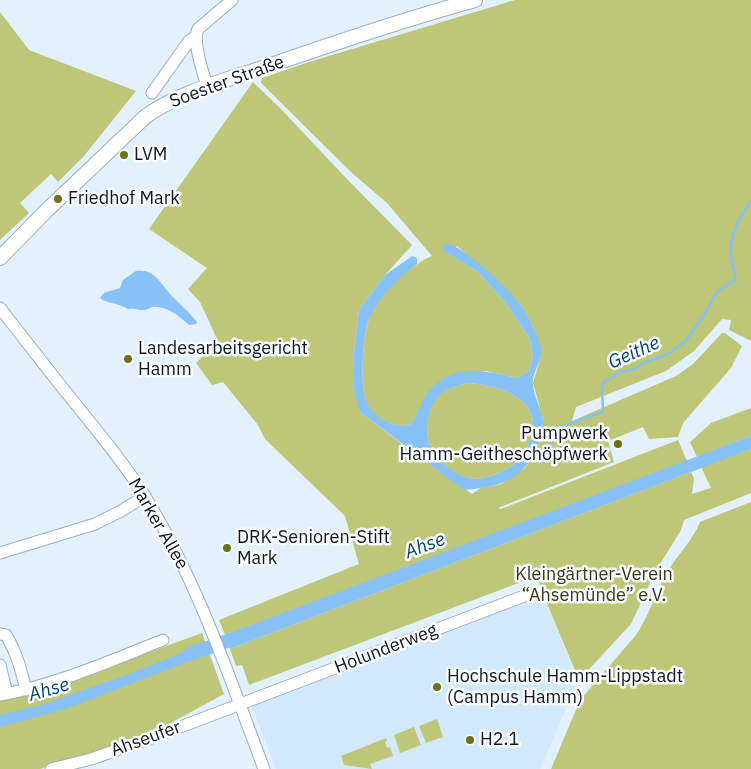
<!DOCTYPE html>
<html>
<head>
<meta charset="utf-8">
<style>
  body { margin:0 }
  canvas { display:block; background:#e3f0fd }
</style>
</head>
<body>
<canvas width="751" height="769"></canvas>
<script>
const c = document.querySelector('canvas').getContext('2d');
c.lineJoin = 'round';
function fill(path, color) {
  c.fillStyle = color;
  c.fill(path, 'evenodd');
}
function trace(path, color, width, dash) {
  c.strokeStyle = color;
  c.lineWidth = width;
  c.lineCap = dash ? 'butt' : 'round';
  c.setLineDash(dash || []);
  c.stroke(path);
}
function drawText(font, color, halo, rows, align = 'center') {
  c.font = font + ' "IBM Plex Sans",sans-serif';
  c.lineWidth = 5;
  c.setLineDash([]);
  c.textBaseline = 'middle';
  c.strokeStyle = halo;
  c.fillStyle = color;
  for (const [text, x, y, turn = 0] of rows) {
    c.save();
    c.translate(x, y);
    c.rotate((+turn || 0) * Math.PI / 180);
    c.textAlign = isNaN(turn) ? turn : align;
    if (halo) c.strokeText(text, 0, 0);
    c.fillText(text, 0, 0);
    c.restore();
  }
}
const built = new Path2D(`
  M543,594L578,681L540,769H276L252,706Z`);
const green = new Path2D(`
  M515,0H751V341L729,330L731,320L722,319L694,351L666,371L576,407L572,421L676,376L693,364L722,333H725L742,346L731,368L683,423L678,437L649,439L643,427L608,441L614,462L498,508L501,509L678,440L687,461L419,565L225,635L219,620L359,564L345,516L265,439L258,425L223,382L212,385L196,363L218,341L200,302L188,289L207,268L149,229L253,82L281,109L345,177L412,245L385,275L359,310L353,364L360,412L415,454L472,494L481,488L501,484L525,468L532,458L540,442L542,434L543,419L533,383L541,356L533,326L521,305L497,280L457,246L448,253L477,271L506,303L530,339L533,357L529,371L517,378L486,371L447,377L430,391L411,424C394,429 375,419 367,403C359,388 363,335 369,319C377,297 411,264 432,256L387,203L352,173L261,83L262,78L309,62Z
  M0,12L29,50L136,91L84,156L58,182L51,174L20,203L29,213L0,240Z
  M469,383C499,386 544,398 531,439C527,449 523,457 514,464C504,472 489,478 476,479C461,479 439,464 432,450C423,434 427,402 443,392C451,387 460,385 469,383Z
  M751,408V436L697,457L690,442L711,423Z
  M751,449V493L684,520L681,530L654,574L631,624L579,680L543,594L537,576L249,685L242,665L236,666L230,649L691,472L694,478L692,494L711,488L701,467Z
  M751,502V769H551L580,700L636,635C649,616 655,594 666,574C676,556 692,542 700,522Z
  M202,633L224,694L145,737L40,769H0V698L95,672Z
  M437,719L443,737L426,743L419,726Z
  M414,727L421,745L400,753L394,735Z
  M386,738L387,741L385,742L387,748L390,747L393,756L370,764L372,769L344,765L341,756Z`);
const water = new Path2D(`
  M449,244C467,249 509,289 521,305C529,317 537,333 541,347C544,360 532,371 533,384C533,396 542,408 543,420C543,431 541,441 536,450C521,482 497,487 464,490L360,412L354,390L353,364L359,310L385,275L412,256L417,258V264C399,278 379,297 369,319C363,333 359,388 367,402C375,419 394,429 411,424C418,413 422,400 430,390C456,362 485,371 517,378L529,371L533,357L530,339L506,303L477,271L444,251L442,247L444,245ZM469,383C499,386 544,398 531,439C527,449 523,458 514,464C504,472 489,478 476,479C461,479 439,463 432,450C423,434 427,402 444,392C451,387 460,385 469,383Z
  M136,271C156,269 160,284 172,296C181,305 189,312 197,322L196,324L189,325C179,316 166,305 152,307C149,308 147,310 144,310C138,311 134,307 128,309C117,302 107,304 100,298L104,293L120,288L123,280Z
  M751,436V449L230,649L225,635Z
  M204,644L208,654L66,709L0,727V715L45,704L134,672Z`);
const stream = new Path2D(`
  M543,463L557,428L603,412L602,386L604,382L612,378L619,372L635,369L642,364L668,354L686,341L706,312L717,292L735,280C736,272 731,264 731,256C729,237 740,216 751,201`);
const river = new Path2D(`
  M190,654L245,635`);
const minor = new Path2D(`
  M207,86C203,72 192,42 198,29L232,0
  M152,93L189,41L196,36
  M0,308C26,341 51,374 78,407C101,436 126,465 146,498C198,583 229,676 264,769
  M0,553L95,524L121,511L145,496
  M0,634L6,635C17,653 21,670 26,690
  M0,665L7,694
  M0,695C56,685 110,661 163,640
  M51,769L91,759L154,737L532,593`);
const major = new Path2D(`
  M0,258L45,212L146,116C182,91 227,80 268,66C337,42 406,19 475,0`);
const markers = [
  [124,155,5,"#6a721a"],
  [58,199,5,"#6a721a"],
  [128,359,5,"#6a721a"],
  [618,444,5,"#6a721a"],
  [227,548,5,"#6a721a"],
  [437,687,5,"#6a721a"],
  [470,740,5,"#6a721a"]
];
const streetNames = [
  ["Soester Straße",227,82,-20],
  ["Marker Allee",158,524,60],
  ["Holunderweg",386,649,-21],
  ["Ahseufer",146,739,-20]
];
const poiNames = [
  ["LVM",134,155],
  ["Friedhof Mark",68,199],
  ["Landesarbeitsgericht",138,349],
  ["Hamm",138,370],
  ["Pumpwerk",608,434,"right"],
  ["Hamm-Geitheschöpfwerk",608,455,"right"],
  ["DRK-Senioren-Stift",237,538],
  ["Mark",237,559],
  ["Hochschule Hamm-Lippstadt",447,677],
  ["(Campus Hamm)",447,698],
  ["H2.1",480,740]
];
const parkNames = [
  ["Kleingärtner-Verein",594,575],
  ["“Ahsemünde” e.V.",594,596]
];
const waterNames = [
  ["Geithe",634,353,-24],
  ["Ahse",425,546,-21],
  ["Ahse",49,690,-16]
];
fill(built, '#d1e8fd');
fill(green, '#bdc777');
fill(water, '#87c1f8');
trace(stream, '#87c1f8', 2.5);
trace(river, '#87c1f8', 14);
trace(minor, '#9dadbc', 13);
trace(major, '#9dadbc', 16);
trace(minor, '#fff', 11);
trace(major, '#fff', 14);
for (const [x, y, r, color] of markers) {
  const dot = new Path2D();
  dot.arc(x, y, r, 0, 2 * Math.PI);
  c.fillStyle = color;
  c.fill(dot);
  trace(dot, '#f8fcff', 2);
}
drawText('18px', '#10161b', '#f8fcff', streetNames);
drawText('18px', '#10161b', '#f8fcff', poiNames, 'left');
drawText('18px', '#373b11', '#f8fcff', parkNames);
drawText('italic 19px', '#0b436e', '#f8fcff', waterNames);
</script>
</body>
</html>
